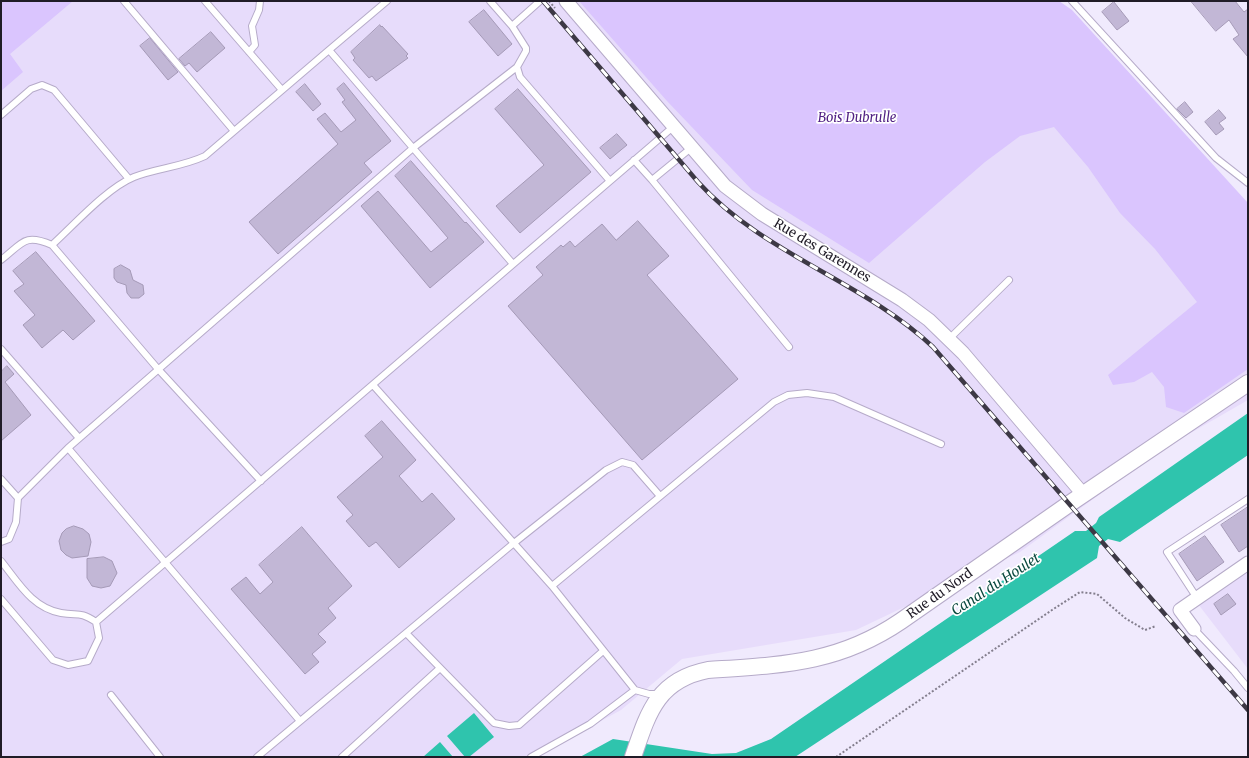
<!DOCTYPE html>
<html>
<head>
<meta charset="utf-8">
<style>
  body { margin:0 }
  #map { position:relative; width:1249px; height:758px; overflow:hidden; background:#f0eafd; font-family:Merriweather,serif }
  canvas { display:block }
  .frame { position:absolute; inset:0; border:2px solid #201c27; pointer-events:none }
</style>
</head>
<body>
<div id="map">
<canvas width="1249" height="758"></canvas>
<div class="frame"></div>
</div>
<script>
const c = document.querySelector('canvas').getContext('2d');
c.lineJoin = 'round';
function fill(path, color) {
  c.fillStyle = color;
  c.fill(path, 'evenodd');
}
function trace(path, color, width, dash) {
  c.strokeStyle = color;
  c.lineWidth = width;
  c.lineCap = dash ? 'butt' : 'round';
  c.setLineDash(dash || []);
  c.stroke(path);
}
function drawText(font, color, halo, rows, align = 'center') {
  c.font = font + ' Merriweather,serif';
  c.lineWidth = 3.5;
  c.setLineDash([]);
  c.textBaseline = 'middle';
  c.strokeStyle = halo;
  c.fillStyle = color;
  for (const [text, x, y, turn = 0] of rows) {
    c.save();
    c.translate(x, y);
    c.rotate((+turn || 0) * Math.PI / 180);
    c.textAlign = isNaN(turn) ? turn : align;
    if (halo) c.strokeText(text, 0, 0);
    c.fillText(text, 0, 0);
    c.restore();
  }
}
const built = new Path2D(`
  M1,1H1053L1248,231V400L1161,450L1020,552L856,630L682,659L621,710L535,757H1Z
  M1248,570V669L1198,604Z`);
const green = new Path2D(`
  M1,1H73L10,54L23,72L1,91Z
  M579,1H1059L1072,10L1248,203V369L1184,413L1166,407L1164,387L1152,372L1134,382L1113,385L1108,375L1197,302L1155,249L1120,213L1088,167L1054,127L1020,136L985,162L869,263L752,190L667,101Z`);
const water = new Path2D(`
  M1248,413V455L1120,542L1108,539L1099,546L1097,558L795,757H580L613,739L712,754L736,753L771,739L1075,531H1086L1096,523L1099,517Z
  M474,713L494,737L469,757H465L447,736Z
  M440,742L453,757H423Z`);
const building = new Path2D(`
  M1191,1H1235L1244,12L1248,9V57L1233,39L1239,35L1229,20L1216,31Z
  M1114,2L1129,21L1117,30L1102,12Z
  M484,10L512,44L498,56L469,22Z
  M380,25L381,27L382,26L408,54L406,56L408,58L376,81L372,76L369,78L353,60L355,58L351,52Z
  M211,32L225,48L197,72L189,63L185,66L179,59Z
  M150,38L178,72L168,80L140,46Z
  M344,83L391,141L364,163L372,172L278,254L249,222L338,144L317,119L325,113L341,132L356,120L342,102L345,100L337,89Z
  M305,84L321,104L313,111L296,92Z
  M518,89L591,172L520,233L496,206L544,165L495,109Z
  M1185,102L1193,112L1186,118L1177,109Z
  M1219,110L1226,118L1219,123L1224,129L1216,135L1205,122Z
  M617,134L627,145L610,159L600,148Z
  M411,161L465,223L466,222L484,242L430,288L361,206L378,191L431,252L448,238L395,176Z
  M638,221L669,256L647,275L738,379L642,460L508,306L543,275L536,267L561,245L563,247L570,241L575,247L602,224L616,240Z
  M36,252L95,321L73,340L63,330L42,348L23,325L35,315L14,291L24,284L13,271Z
  M121,265L130,270L133,280L143,285L144,294L139,298H131L127,293L126,285L117,282L114,278V269Z
  M7,366L14,374L5,382L31,415L1,441V372Z
  M382,421L416,460L399,476L422,502L432,493L455,519L399,568L376,542L369,547L346,521L353,515L337,497L383,457L365,436Z
  M1248,507V546L1239,552L1221,525Z
  M74,526L83,529L89,534L91,542L88,556L72,558L66,555L61,550L59,541L62,533L66,529Z
  M302,527L352,586L328,608L336,618L318,634L326,642L312,654L319,662L305,674L231,589L246,577L260,594L273,582L259,565Z
  M1205,536L1224,562L1197,581L1179,554Z
  M104,557L112,561L117,573L110,586L101,588L92,586L87,578V559Z
  M1228,594L1236,604L1221,615L1214,604Z`);
const path = new Path2D(`
  M549,1L555,8
  M836,757L1052,610L1080,592L1097,594L1125,618L1145,630L1156,626`);
const service = new Path2D(`
  M124,1L234,131
  M205,1L282,90
  M387,1L329,50L413,148L517,67
  M490,1L512,26L526,48V51L517,67L520,77L610,181
  M1072,1L1216,158L1248,183
  M512,26L540,1
  M249,52L255,45L252,26L259,10L260,1
  M1,115L31,89L42,85L54,90L129,179
  M634,160L652,180L691,148
  M652,180L789,347
  M1,260C23,243 24,233 52,245
  M949,339L1009,280
  M1,349L79,438
  M373,385L552,586
  M68,448L300,721
  M1,479L18,498
  M261,481L158,369L52,245C75,224 107,188 134,177C157,168 182,167 205,156L329,50
  M1,542L9,539L16,522L18,498L68,448L413,148L513,264
  M1,561C18,582 32,608 61,613C79,616 79,611 96,622
  M1197,598L1167,552L1248,499
  M1,599L53,660L68,665L88,661L99,638L96,622L673,127
  M1194,629L1234,671L1248,688
  M406,633L494,723L509,726L519,725L603,651
  M635,690L649,694H659
  M111,695L160,757
  M257,757L514,543L606,470L622,462L633,465L660,496
  M342,757L440,668
  M531,757L590,724L635,690L552,586L774,402L788,395L807,393L834,397L941,444`);
const minor = new Path2D(`
  M566,1L725,186L762,214L902,300L929,320L963,353L1083,494
  M1194,629L1180,610L1248,563`);
const tertiary = new Path2D(`
  M633,757C648,713 657,680 708,670C781,665 838,664 901,621L1069,504L1248,383`);
const rail = new Path2D(`
  M543,1L698,182C763,254 863,281 933,347L1248,710`);
const parkNames = [
  ["Bois Dubrulle",857,118]
];
const streetNames = [
  ["Rue des Garennes",822,251,31],
  ["Rue du Nord",940,594,-35]
];
const waterNames = [
  ["Canal du Houlet",996,585,-33]
];
fill(built, '#e7dcfb');
fill(green, '#dac5fe');
fill(water, '#2fc4ad');
fill(building, '#c2b7d6');
trace(building, '#a59ab7', 1);
trace(service, '#b6abc9', 8);
trace(minor, '#b6abc9', 15);
trace(tertiary, '#b6abc9', 18);
trace(path, '#837e8d', 2, [2, 2]);
trace(service, '#fff', 6);
trace(minor, '#fff', 13);
trace(tertiary, '#fff', 16);
trace(rail, '#3d3945', 4.5);
trace(rail, '#fff', 3, [9]);
drawText('italic 13px', '#512184', '#fff', parkNames);
drawText('13px', '#201c27', '#fff', streetNames);
drawText('italic 14px', '#0c4a40', '#fff', waterNames);
</script>
</body>
</html>
